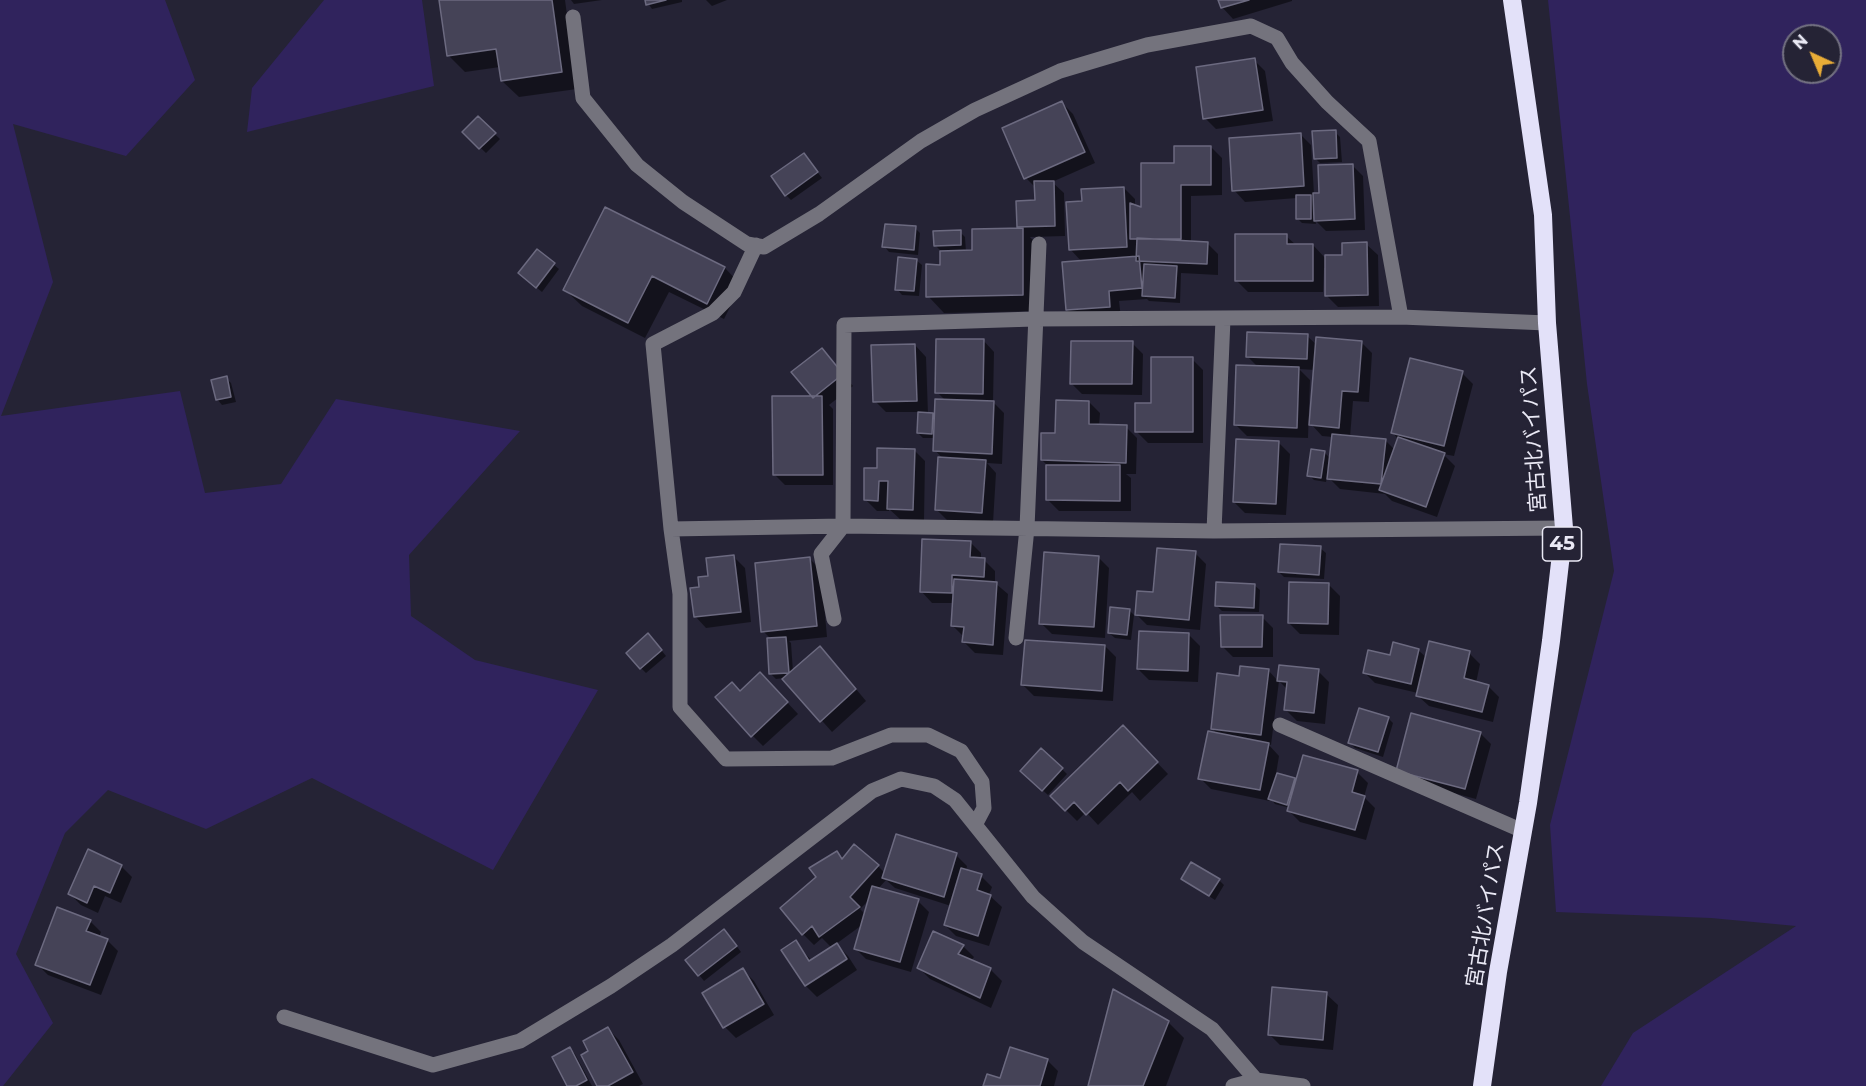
<!DOCTYPE html>
<html>
<head>
<meta charset="utf-8">
<style>
  body { margin:0 }
  #map { position:relative; width:1866px; height:1086px; overflow:hidden; background:#252335; font-family:Montserrat,sans-serif }
  canvas { display:block }
  .north { position:absolute; left:1782px; top:24px; width:60px; height:60px; box-sizing:border-box; background:#252335; border:2px solid #747282; border-radius:50%; rotate:316deg; font-size:16px; font-weight:700; line-height:24px; text-align:center; color:#eae9f5 }
  .north::after { content:''; display:block; margin:auto; width:21px; height:27px; background:#e8ac37; clip-path:polygon(50% 0,100% 100%,50% 72%,0 100%) }
</style>
</head>
<body>
<div id="map">
<canvas width="1866" height="1086"></canvas>
<div class="north">N</div>
</div>
<script>
const c = document.querySelector('canvas').getContext('2d');
c.lineJoin = 'round';
function fill(path, color) {
  c.fillStyle = color;
  c.fill(path, 'evenodd');
}
function trace(path, color, width, dash) {
  c.strokeStyle = color;
  c.lineWidth = width;
  c.lineCap = dash ? 'butt' : 'round';
  c.setLineDash(dash || []);
  c.stroke(path);
}
function drawText(font, color, halo, rows, align = 'center') {
  c.font = font + ' Montserrat,"Noto Sans JP",sans-serif';
  c.lineWidth = 4.5;
  c.setLineDash([]);
  c.textBaseline = 'middle';
  c.strokeStyle = halo;
  c.fillStyle = color;
  for (const [text, x, y, turn = 0] of rows) {
    c.save();
    c.translate(x, y);
    c.rotate((+turn || 0) * Math.PI / 180);
    c.textAlign = isNaN(turn) ? turn : align;
    if (halo) c.strokeText(text, 0, 0);
    c.fillText(text, 0, 0);
    c.restore();
  }
}
const green = new Path2D(`
  M0,0H165L195,80L126,156L13,124L53,282L1,416L180,391L205,493L281,484L336,399L520,431L409,555L411,616L475,660L598,690L493,870L312,778L206,829L108,790L65,833L16,954L53,1023L3,1086H0Z
  M324,0H422L434,86L247,132L252,88Z
  M1548,0H1866V1086H1601L1633,1033L1796,926L1711,918L1556,912L1550,825L1614,571L1587,384ZM1794,36H1830V72H1794Z`);
const shadow = new Path2D(`
  M441,0H565L577,89L519,97L502,81L500,67L465,72L448,55Z
  M571,0H602L574,4Z
  M646,0H682V2L652,9Z
  M706,0H727L712,6Z
  M1220,0H1292V1L1233,19L1222,7Z
  M1254,60L1265,71L1273,121L1216,129L1205,118Z
  M1062,103L1073,114L1095,163L1052,182L1064,193L1065,236L1030,237L1038,246L1039,311L944,313L928,296L942,266L941,251L935,245L960,232L965,237L966,252H973L1022,229L1019,226L1037,202L1036,188L1026,178Z
  M478,118L500,139L486,153L464,132Z
  M1335,132L1340,137L1342,162L1320,163L1315,158Z
  M1300,134L1311,145L1314,194H1321L1352,165L1363,176L1365,230L1326,231L1315,220L1316,224L1302,223L1297,218V198L1245,202L1234,190Z
  M1211,147L1222,158V195L1191,196V242L1207,243L1218,254V275L1181,273L1180,303L1149,301L1147,299L1119,301L1121,318L1078,321L1067,310L1082,262L1070,249L1083,203L1124,188L1135,199V207L1142,210L1176,164Z
  M804,155L822,178L791,200L786,195Z
  M606,209L725,268L741,285L724,319L669,292L645,338L582,306L565,290Z
  M915,228L920,233L918,255L889,252L884,246Z
  M1286,236L1296,245H1313L1326,259L1343,256L1366,244L1378,255L1379,306L1338,307L1327,296L1326,268H1324L1323,292H1248L1237,281Z
  M537,251L559,269L542,292L525,278Z
  M916,260L922,265L919,296L902,295L897,289Z
  M1307,336L1317,345L1361,342L1372,353L1369,402L1353,401L1350,437L1385,440L1395,450L1398,439L1393,433L1462,373L1473,384L1454,456L1443,454L1455,466L1437,517L1392,501L1385,494L1340,489L1327,476L1326,482L1314,480L1309,475L1324,452L1331,459L1333,437L1322,436L1311,424L1315,370L1299,369L1310,380L1308,438L1247,436L1236,425L1258,367L1248,357Z
  M983,340L994,352L993,402L1004,413L1002,464L987,463L996,473L993,523L947,520L936,509L943,459L935,450V438H923L918,433L919,412H886L875,401L915,345L926,357L928,414H932L936,418L946,401L937,392Z
  M1132,343L1143,354L1142,395L1082,394L1071,383Z
  M822,350L853,386L829,405L833,409V485H785L774,474L814,398Z
  M1192,359L1203,370V443H1148L1137,432L1153,404Z
  M226,378L231,383L236,402L222,405L217,399Z
  M1089,402L1100,413L1099,426L1126,427L1137,438L1136,474H1126L1131,478V511H1059L1048,500V466L1042,460L1056,435Z
  M1279,443L1290,454L1286,515L1245,513L1234,502Z
  M914,450L925,461L924,520L900,519L889,509V511H877L866,500L879,470Z
  M970,542L981,553V559L984,560L995,571V583L1008,594L1003,655L975,653L964,642V637L953,626L954,603H932L921,591Z
  M1320,548L1326,553L1324,579L1284,577L1279,572Z
  M1195,553L1206,564L1200,630L1147,625L1136,614Z
  M734,557L745,568L751,622L706,628L695,616L701,588L710,578Z
  M1098,557L1109,568L1105,638L1052,634L1041,623Z
  M810,559L821,570L827,637L789,641L791,643L793,672L831,659L866,701L832,732L784,678L776,679L771,674V639L763,631Z
  M1254,585L1260,590L1259,612L1222,611L1217,606Z
  M1329,585L1340,596L1339,635L1300,634L1289,623Z
  M1129,610L1134,615L1131,640L1115,638L1109,633Z
  M1262,617L1273,628V657H1233L1222,646Z
  M1189,635L1200,646L1198,682L1149,680L1138,669Z
  M653,640L666,656L646,673L641,668Z
  M1105,646L1116,657L1113,701L1034,696L1023,685Z
  M1418,650L1427,658L1469,653L1480,664L1476,683L1488,686L1499,697L1493,722L1429,706L1417,695L1418,693L1375,683L1364,672L1391,657Z
  M1268,670L1278,681L1318,671L1329,682L1325,724L1297,721L1286,710L1288,690L1279,681L1271,745L1268,744L1279,756L1276,774L1294,779L1297,782L1357,772L1368,783L1364,797L1375,808L1366,840L1300,822L1289,811L1290,808L1275,804L1271,799L1270,801L1211,789L1200,778L1218,735L1212,728L1240,678Z
  M771,685L798,714L763,746L752,735L740,692Z
  M1388,718L1393,723L1383,757L1355,748L1350,743Z
  M1123,727L1168,774L1140,801L1132,792L1098,825L1086,812L1077,821L1052,796Z
  M1480,733L1491,744L1476,799L1408,781Z
  M1062,769L1067,774L1048,795L1027,776Z
  M837,852L844,859L878,866L885,873L956,855L967,866L966,871L981,876L992,887L989,895L1002,907L989,946L956,936L945,925L951,906L895,888L886,880L878,889L918,901L929,912L911,972L866,959L855,948L862,925L836,944L848,956L857,970L817,997L806,986L783,950L795,942L812,961L832,948L822,938L814,945L803,934L818,877ZM870,899L865,914L860,909Z
  M121,866L132,877L121,903L105,896L98,913L81,905L70,894Z
  M1182,879L1219,880L1224,885L1215,900Z
  M90,921L101,932L99,937L107,940L118,951L101,995L48,975L37,964Z
  M729,936L741,952L704,981L687,960Z
  M963,946L974,957L971,961L990,969L1002,981L991,1008L930,979L919,968Z
  M743,970L754,981L774,1015L736,1038L725,1027L704,993Z
  M1326,994L1338,1005L1333,1050L1280,1045L1269,1034Z
  M1168,1022L1184,1038L1166,1086H1089Z
  M608,1029L619,1040L643,1084L639,1086H599L590,1052Z
  M570,1049L575,1054L592,1086H568Z
  M1047,1060L1058,1071L1054,1086H985Z`);
const building = new Path2D(`
  M439,0H552L562,72L501,81L496,49L447,56Z
  M645,0H666L646,5Z
  M1218,0H1249L1221,8Z
  M1255,58L1263,110L1203,119L1196,67Z
  M1062,101L1085,152L1024,179L1002,128Z
  M478,116L496,133L479,149L462,132Z
  M1336,130L1337,158L1314,159L1312,131Z
  M1301,133L1304,186L1232,191L1229,138Z
  M1174,146H1211V185H1181V239H1130V203L1141,207V163H1174Z
  M804,153L818,172L785,196L771,176Z
  M1353,164L1355,219L1314,221L1313,193H1319L1318,165Z
  M1034,181H1054L1055,226L1017,227L1016,201L1035,200Z
  M1124,187L1127,247L1069,250L1066,202L1082,201L1081,189Z
  M1296,195H1311V219H1296Z
  M605,207L725,267L707,304L652,276L628,323L563,290Z
  M885,224L916,226L914,250L882,247Z
  M1023,228V295L926,297V264L940,265V251L972,250V229Z
  M961,230V245L934,246L933,231Z
  M1235,234H1287V244H1313V281H1235Z
  M1137,238L1208,242L1207,264L1136,261Z
  M1367,242L1368,295L1325,296V255H1342V243Z
  M537,249L555,263L536,288L518,273Z
  M1139,256L1142,288L1109,291L1110,307L1066,310L1062,262Z
  M898,257L917,259L914,291L895,290Z
  M1144,264L1177,266L1175,298L1142,296Z
  M1247,332L1308,334L1307,359L1246,357Z
  M1316,337L1362,341L1358,392L1342,391L1339,428L1309,425Z
  M936,339H984L983,394L935,393Z
  M1071,341H1133L1132,384H1070Z
  M915,344L917,401L873,402L871,345Z
  M822,348L843,374L813,398L791,372Z
  M1151,357H1193V432H1135V403H1151Z
  M1410,358L1463,371L1444,446L1391,433Z
  M1236,365L1299,367L1297,428L1234,425Z
  M227,376L231,397L216,400L211,380Z
  M772,396H822L823,475H773Z
  M935,399L994,401L992,454L933,451Z
  M1056,400L1089,401V424L1127,425L1126,463L1041,460V433H1055Z
  M918,412L933,413L932,434L917,433Z
  M1332,434L1386,439L1381,484L1327,479Z
  M1398,437L1445,453L1426,507L1379,490Z
  M1236,439L1279,441L1276,504L1233,502Z
  M877,448L915,449L913,510L887,509L888,481H879L878,501L864,500V468H877Z
  M1311,449L1325,451L1321,478L1307,476Z
  M938,457L986,460L982,513L935,510Z
  M1046,465H1120V501L1046,500Z
  M922,539L971,541L970,557L985,558L984,577L952,575V593L920,592Z
  M1280,544L1321,546L1319,575L1278,572Z
  M1157,548L1196,551L1189,620L1135,615L1137,591L1153,592Z
  M1044,552L1099,556L1094,627L1039,624Z
  M734,555L741,612L694,617L690,588L699,587L698,577L708,576L706,558Z
  M810,557L817,626L761,632L755,563Z
  M954,579L997,582L993,645L962,642L964,627L951,626Z
  M1216,582L1255,584L1254,608L1215,606Z
  M1289,582L1329,583L1328,624L1288,623Z
  M1110,607L1130,609L1127,635L1108,633Z
  M1220,615H1263L1262,647H1221Z
  M1139,631L1189,633L1188,671L1137,669Z
  M648,633L662,650L640,669L626,653Z
  M786,637L789,673L769,674L767,638Z
  M1025,640L1105,645L1102,691L1021,685Z
  M1429,641L1470,651L1464,678L1489,685L1482,712L1416,696Z
  M1393,642L1419,649L1411,684L1363,673L1368,650L1390,655Z
  M820,646L856,689L820,722L782,679Z
  M1279,665L1319,669L1314,713L1284,710L1287,682L1277,681Z
  M1240,666L1269,669L1261,735L1211,729L1217,673L1239,676Z
  M760,672L788,702L751,737L715,697L732,682L740,691Z
  M1359,708L1389,717L1378,752L1348,743Z
  M1411,713L1481,732L1465,789L1396,771Z
  M1123,725L1158,762L1128,791L1120,782L1086,815L1074,802L1065,811L1050,796Z
  M1208,731L1269,743L1260,790L1198,779Z
  M1041,748L1063,768L1042,791L1020,771Z
  M1303,755L1358,770L1352,792L1365,796L1355,830L1287,811Z
  M1277,773L1295,778L1287,805L1268,799Z
  M896,834L957,853L944,897L882,878Z
  M854,844L879,865L850,897L860,907L819,937L812,926L802,935L780,908L816,877L809,868L837,851L842,859Z
  M88,849L122,865L110,893L94,886L87,903L68,894Z
  M1191,862L1220,879L1209,896L1181,879Z
  M961,868L982,874L977,890L991,895L978,936L944,925Z
  M872,886L919,899L900,962L854,949Z
  M57,907L91,920L86,931L108,939L90,985L35,965Z
  M724,929L737,946L698,976L685,960Z
  M933,931L964,945L958,954L991,968L980,998L917,968Z
  M796,940L809,961L837,943L847,959L805,986L781,950Z
  M743,968L764,1004L723,1028L702,993Z
  M1272,987L1327,992L1323,1040L1268,1035Z
  M1113,989L1169,1021L1143,1086H1088Z
  M608,1027L633,1072L608,1086H597L581,1055L588,1051L583,1041Z
  M570,1047L587,1080L576,1086H567L552,1057Z
  M1010,1047L1048,1059L1040,1086H983L987,1074L1000,1078Z`);
const minor = new Path2D(`
  M573,17L583,98L637,165L683,202L747,244L764,247L819,214L921,141L975,110L1060,71L1147,45L1251,26L1277,38L1292,63L1327,102L1369,141L1401,317
  M756,245L734,292L713,313L653,344L671,529L680,594V707L726,759L832,758L891,735H928L961,751L982,782L984,808L975,825
  M671,529L843,526L1214,531L1564,528
  M1214,531L1223,319
  M834,619L821,554L843,526L844,325L1034,319L1401,317L1547,323
  M1016,638L1027,528L1039,244
  M1280,725L1523,831
  M284,1017L433,1065L520,1041L611,986L672,945L872,791L901,779L934,786L955,800L1033,897L1083,942L1212,1029L1256,1080L1259,1086
  M1233,1086L1256,1080L1303,1086`);
const highway = new Path2D(`
  M1482,1086L1498,972L1528,803L1551,641L1564,528L1547,323L1543,215L1512,0`);
const shields = [
  [1562,544,39]
];
const shieldNames = [
  ["45",1562,544]
];
const streetNames = [
  ["宮古北バイパス",1534,439,-94],
  ["宮古北バイパス",1486,915,-81]
];
fill(green, '#30235d');
fill(shadow, '#0007');
fill(building, '#454357');
trace(building, '#6c6a80', 1.5);
trace(minor, '#74737d', 15);
trace(highway, '#e3e1f9', 18);
for (const [x, y, w] of shields) {
  const box = new Path2D();
  box.roundRect(x - w / 2, y - 17, w, 34, 4.5);
  c.fillStyle = '#252335';
  c.fill(box);
  trace(box, '#eae9f5', 1.5);
}
drawText('bold 20px', '#eae9f5', null, shieldNames);
drawText('21px', '#eae9f5', '#252335', streetNames);
</script>
</body>
</html>
